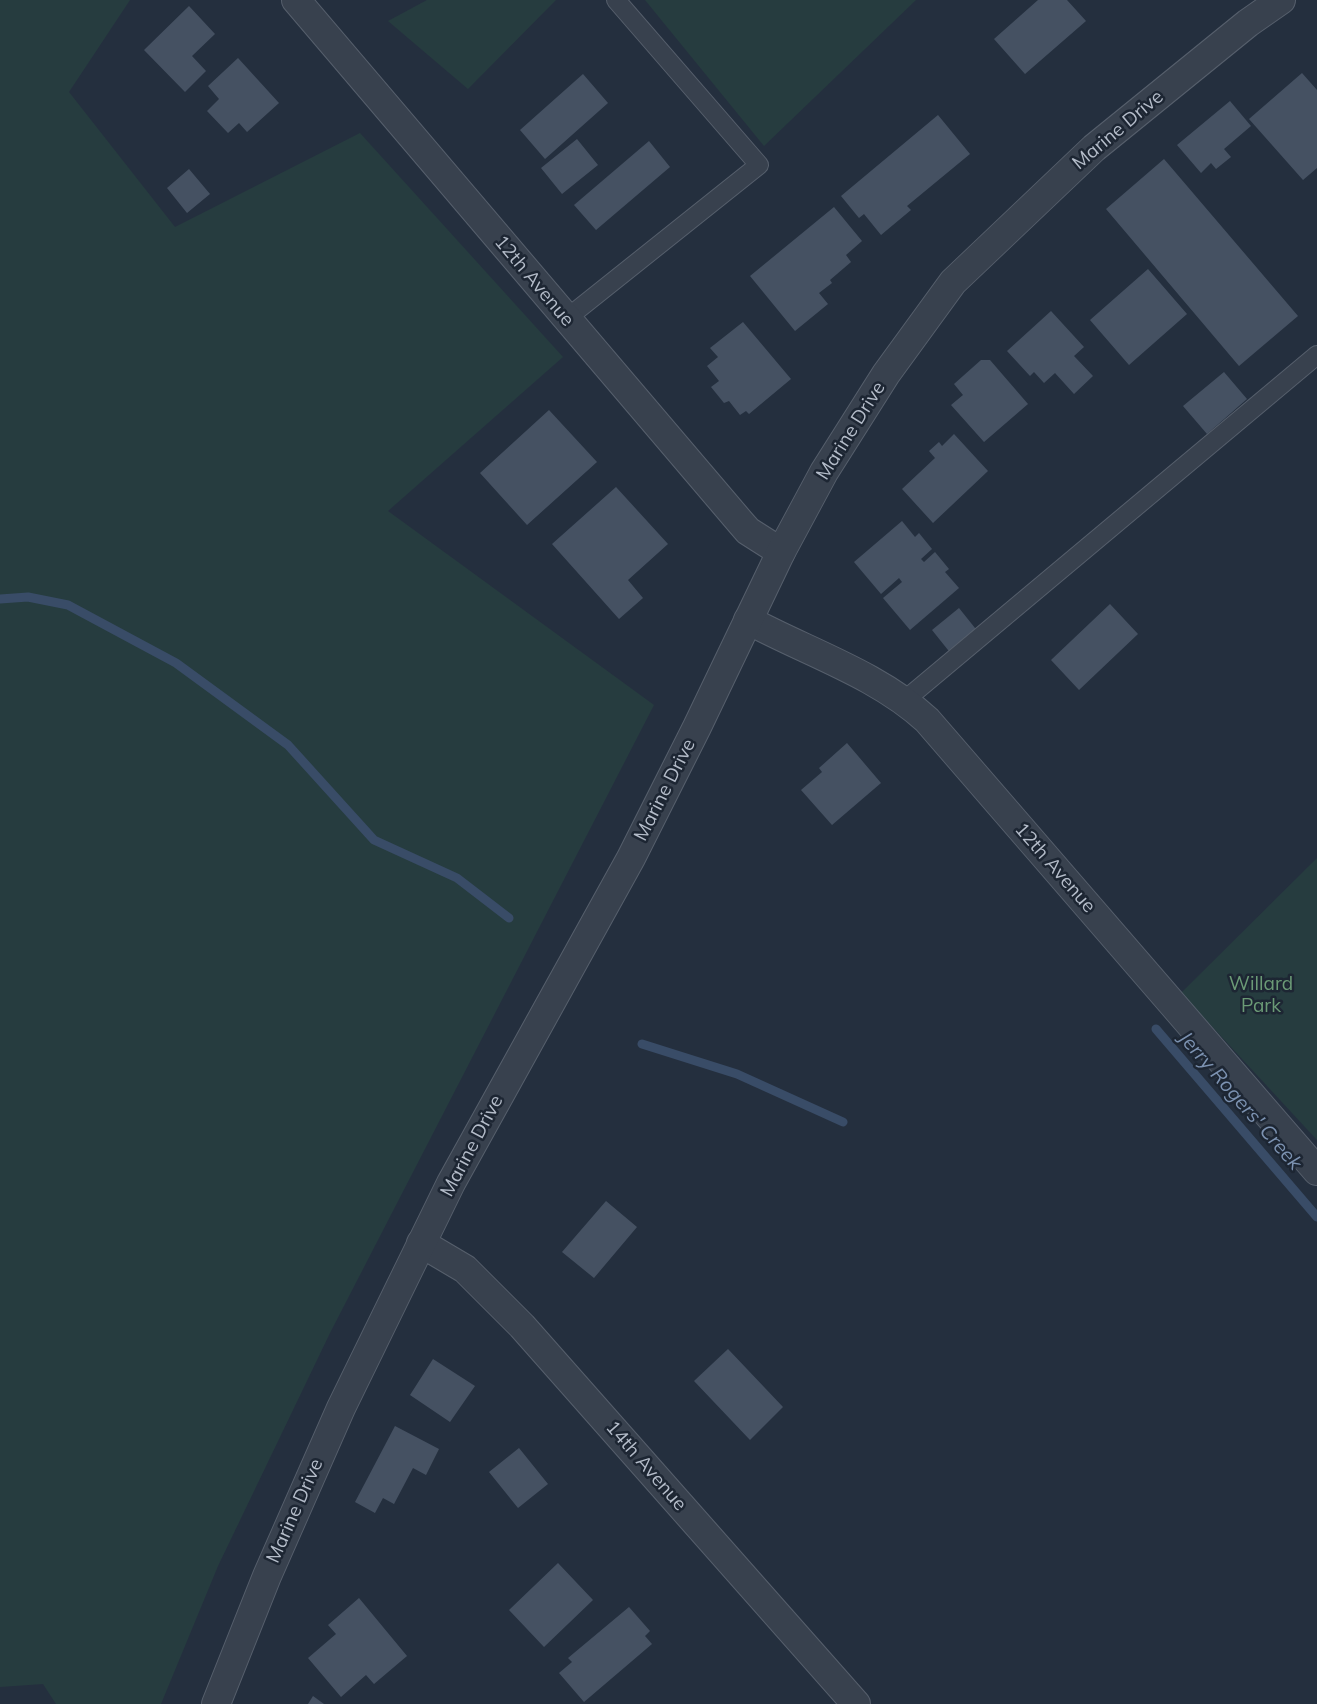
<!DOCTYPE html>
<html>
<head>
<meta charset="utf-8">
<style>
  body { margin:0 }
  canvas { display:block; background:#242f3e }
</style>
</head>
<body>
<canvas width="1317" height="1704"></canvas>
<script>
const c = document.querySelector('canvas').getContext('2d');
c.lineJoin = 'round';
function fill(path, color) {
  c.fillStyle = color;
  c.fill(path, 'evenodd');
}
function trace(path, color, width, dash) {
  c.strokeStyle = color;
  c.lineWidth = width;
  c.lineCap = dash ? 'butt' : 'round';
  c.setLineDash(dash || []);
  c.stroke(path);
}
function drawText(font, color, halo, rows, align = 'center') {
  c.font = font + ' Mulish,sans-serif';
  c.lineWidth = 5;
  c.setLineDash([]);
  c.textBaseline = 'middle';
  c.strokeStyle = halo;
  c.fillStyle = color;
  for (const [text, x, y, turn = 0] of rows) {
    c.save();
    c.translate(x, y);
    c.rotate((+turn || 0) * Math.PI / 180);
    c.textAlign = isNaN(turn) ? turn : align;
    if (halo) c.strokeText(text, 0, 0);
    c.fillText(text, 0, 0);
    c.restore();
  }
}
const green = new Path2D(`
  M0,0H130L69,92L175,227L360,133L563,357L388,511L654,705L330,1333L218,1566L161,1704H56L43,1684L0,1687Z
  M427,0H556L468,89L388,21Z
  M645,0H916L764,146Z
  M1317,858V1140L1181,993Z`);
const stream = new Path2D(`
  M0,599L28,597L68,605L176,663L288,745L374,840L457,878L509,918
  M1156,1029L1317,1217
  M642,1044L737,1074L843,1122`);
const building = new Path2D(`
  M1038,0H1067L1086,21L1025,74L994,39Z
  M189,6L215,34L192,56L206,71L185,92L144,50Z
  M238,58L279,103L247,132L239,123L228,133L207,111L219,99L208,86Z
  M1302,73L1317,90V168L1303,180L1249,119Z
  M583,74L608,103L545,159L520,130Z
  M1230,101L1251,126L1224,149L1231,157L1216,169L1211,163L1201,173L1177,145Z
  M938,115L970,154L907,206L911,210L881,235L864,214L859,218L841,196Z
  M577,139L598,165L562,194L541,168Z
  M649,141L670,167L596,230L574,205Z
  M1164,159L1298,316L1239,366L1106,209Z
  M189,169L210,194L187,213L167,188Z
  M834,207L862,241L846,255L851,262L830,280L832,283L819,293L828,304L795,331L750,276Z
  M1148,269L1187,314L1129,365L1090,320Z
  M1051,311L1084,347L1074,356L1093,376L1074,394L1055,373L1044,383L1034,372L1030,376L1007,351Z
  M743,322L791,379L749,414L746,411L740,415L729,401L724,403L711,387L719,381L707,366L718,357L710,348Z
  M981,360H990L1028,404L984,442L951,405L963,395L954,384Z
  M1224,372L1247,399L1207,434L1183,406Z
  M549,410L597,462L527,525L480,473Z
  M954,434L988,471L933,523L902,489L935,458L929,451L939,442L942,446Z
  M616,487L668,544L628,580L643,598L619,619L552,544Z
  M902,521L915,537L919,533L932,549L921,559L924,562L935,552L949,569L945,572L959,588L910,630L883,598L902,582L899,578L881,594L854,562Z
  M1110,604L1138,634L1079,690L1051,660Z
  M959,608L979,633L952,655L932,630Z
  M847,743L881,783L832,825L801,790L822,772L819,768Z
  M606,1201L637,1227L594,1278L562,1252Z
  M728,1349L783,1407L750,1440L694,1381Z
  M433,1359L475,1386L450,1422L410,1395Z
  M395,1426L439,1449L426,1475L413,1468L394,1504L383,1498L375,1513L355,1502Z
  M519,1448L548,1484L518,1508L489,1472Z
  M558,1563L593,1600L544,1647L509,1610Z
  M359,1598L407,1656L374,1684L366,1675L341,1697L308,1658L336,1634L328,1625Z
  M629,1607L650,1631L645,1636L652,1644L584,1702L559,1673L572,1662L568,1658Z
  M313,1696L324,1704H308Z`);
const service = new Path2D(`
  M566,319L759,165L616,0
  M905,700L1317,355`);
const minor = new Path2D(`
  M296,0L741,523L748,531L781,552
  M748,620C807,652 877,674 927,720L1317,1171
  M421,1243L465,1269L522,1326L856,1704`);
const tertiary = new Path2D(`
  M216,1704L267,1576L341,1408L451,1183L631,858L697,727L781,552L824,472L886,374L953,282L1094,148L1248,23L1281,0`);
const streetNames = [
  ["Marine Drive",1118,130,-40],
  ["12th Avenue",534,281,50],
  ["Marine Drive",851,431,-58],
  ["Marine Drive",665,790,-63],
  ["12th Avenue",1055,868,49],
  ["Marine Drive",472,1146,-62],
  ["14th Avenue",646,1466,49],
  ["Marine Drive",295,1511,-66]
];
const parkNames = [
  ["Willard",1261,984],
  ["Park",1261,1006]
];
const waterNames = [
  ["Jerry Rogers' Creek",1240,1101,49]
];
fill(green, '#263c3f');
trace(stream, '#394c67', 9);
fill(building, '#455162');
trace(service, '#565f6c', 20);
trace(minor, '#565f6c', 30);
trace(tertiary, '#565f6c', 30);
trace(service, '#38414e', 18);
trace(minor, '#38414e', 28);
trace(tertiary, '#38414e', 28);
drawText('19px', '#b4bcc9', '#1d2633', streetNames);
drawText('19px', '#6b9a76', '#1d2633', parkNames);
drawText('italic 20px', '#7c92b1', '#1d2633', waterNames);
</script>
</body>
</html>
